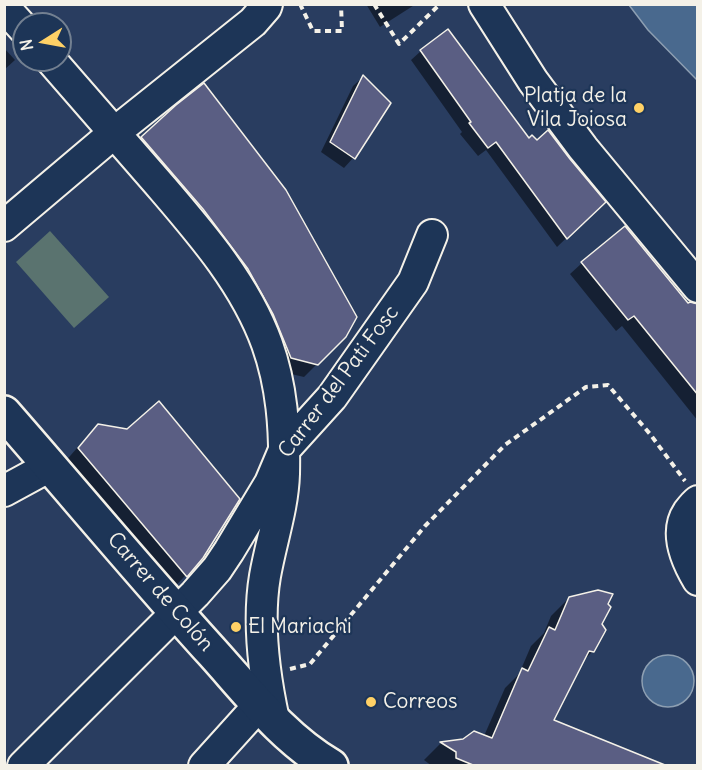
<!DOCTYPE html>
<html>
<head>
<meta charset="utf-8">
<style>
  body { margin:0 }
  #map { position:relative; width:702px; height:770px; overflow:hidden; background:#293d60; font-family:Delius,sans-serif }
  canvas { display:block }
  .frame { position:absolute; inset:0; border:6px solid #f4f1e8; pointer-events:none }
  .north { position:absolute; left:12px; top:12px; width:60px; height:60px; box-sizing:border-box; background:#1d3557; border:2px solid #738091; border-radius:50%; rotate:259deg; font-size:16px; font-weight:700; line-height:24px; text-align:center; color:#f4f1e8 }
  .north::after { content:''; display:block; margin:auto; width:21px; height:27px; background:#ffd166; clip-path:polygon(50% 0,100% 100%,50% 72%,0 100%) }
</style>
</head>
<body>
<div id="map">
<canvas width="702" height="770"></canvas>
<div class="frame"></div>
<div class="north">N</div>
</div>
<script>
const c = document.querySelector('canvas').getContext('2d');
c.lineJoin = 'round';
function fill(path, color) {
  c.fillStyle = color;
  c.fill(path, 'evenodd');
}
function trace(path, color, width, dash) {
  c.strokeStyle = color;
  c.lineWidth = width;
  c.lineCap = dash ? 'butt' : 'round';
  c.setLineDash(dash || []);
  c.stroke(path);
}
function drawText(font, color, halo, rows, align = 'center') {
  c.font = font + ' Delius,sans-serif';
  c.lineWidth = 4.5;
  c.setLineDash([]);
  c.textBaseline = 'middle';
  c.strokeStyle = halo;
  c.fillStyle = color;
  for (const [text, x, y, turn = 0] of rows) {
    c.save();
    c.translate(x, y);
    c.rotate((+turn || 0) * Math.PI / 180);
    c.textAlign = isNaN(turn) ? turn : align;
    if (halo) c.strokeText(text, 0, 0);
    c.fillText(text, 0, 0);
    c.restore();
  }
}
const green = new Path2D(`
  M50,231L109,297L74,328L16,262Z`);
const water = new Path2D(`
  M629,5H697V80L648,30Z
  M642 681a26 26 0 1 1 52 0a26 26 0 1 1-52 0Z`);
const shadow = new Path2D(`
  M366,4H416L380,27Z
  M448,31L529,141L604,202L557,247L486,150L478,156L460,134L462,132L411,60L421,51Z
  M4,48L15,60L4,70Z
  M363,77L389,103L353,158L344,168L321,152L353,86Z
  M177,106L345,336L304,377L278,371L129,151Z
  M582,263L688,305L698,307V421L622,326L616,331L570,274Z
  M99,426L202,558L164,598L57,471L77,448Z
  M569,598L601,625L593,651L581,663L552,720L662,766H432L424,760L441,743L484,736L505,688L519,674L531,646L544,633L551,616Z`);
const building = new Path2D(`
  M448,29L529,138L532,135L537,140L548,130L570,159L606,202L567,239L496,142L488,148L469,123L471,122L420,50Z
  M363,75L391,103L355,159L330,142Z
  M204,83L286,190L357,317L346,337L318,365L291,358L273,314L248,269L203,209L141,137L176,105Z
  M625,226L688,303L690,302L698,304V395L634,316L628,320L581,262Z
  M159,401L240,499L203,558L187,577L78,448L98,424L127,429Z
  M598,590L613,594L608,604L611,607L602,624L606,630L594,652L589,651L554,720L665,765H473L456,758V752L440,742L463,739L474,731L492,738L522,668L528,671L549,627L555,630L569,597Z`);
const path = new Path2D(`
  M300,4L313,31H342L341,4
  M374,4L399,44L440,4
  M290,669L310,664L425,526L505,445L586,387L608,385L650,434L685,481`);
const minor = new Path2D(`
  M484,4L533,81L583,148L698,287
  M4,7L24,29
  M51,60C87,101 122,142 158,183C200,232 245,283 267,344C282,386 285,429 284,474C283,508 271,542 265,576C257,623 264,674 274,720
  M4,226L114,133L253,22L266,7L267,4
  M4,491L50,466
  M698,501C694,504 691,508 688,512C674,533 686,560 698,580
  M23,766L195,594L217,569L229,551L270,483L284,450L332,397L413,282L432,235
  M204,766L260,704`);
const major = new Path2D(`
  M4,413C74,493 142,575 213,653C249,693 284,739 331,766`);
const markers = [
  [639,108,6,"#ffd166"],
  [236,627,6,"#ffd166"],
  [371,702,6,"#ffd166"]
];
const poiNames = [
  ["Platja de la",627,96,"right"],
  ["Vila Joiosa",627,120,"right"],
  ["El Mariachi",248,627],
  ["Correos",383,702]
];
const streetNames = [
  ["Carrer del Pati Fosc",339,382,-53],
  ["Carrer de Colón",160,592,49]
];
fill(green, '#5a736f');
fill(water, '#49698e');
trace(water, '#8d9fb2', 1.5);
fill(shadow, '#0007');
fill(building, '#5a5e83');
trace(building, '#f4f1e8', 1.5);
trace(minor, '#f4f1e8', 34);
trace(major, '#f4f1e8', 38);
trace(path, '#f4f1e8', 4, [6, 4.5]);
trace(minor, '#1d3557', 30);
trace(major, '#1d3557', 33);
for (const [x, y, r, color] of markers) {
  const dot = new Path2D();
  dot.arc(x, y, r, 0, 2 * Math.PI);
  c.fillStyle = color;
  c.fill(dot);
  trace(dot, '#1d3557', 2);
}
drawText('21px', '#f4f1e8', '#1d3557', poiNames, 'left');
drawText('21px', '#f4f1e8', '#1d3557', streetNames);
</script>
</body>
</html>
